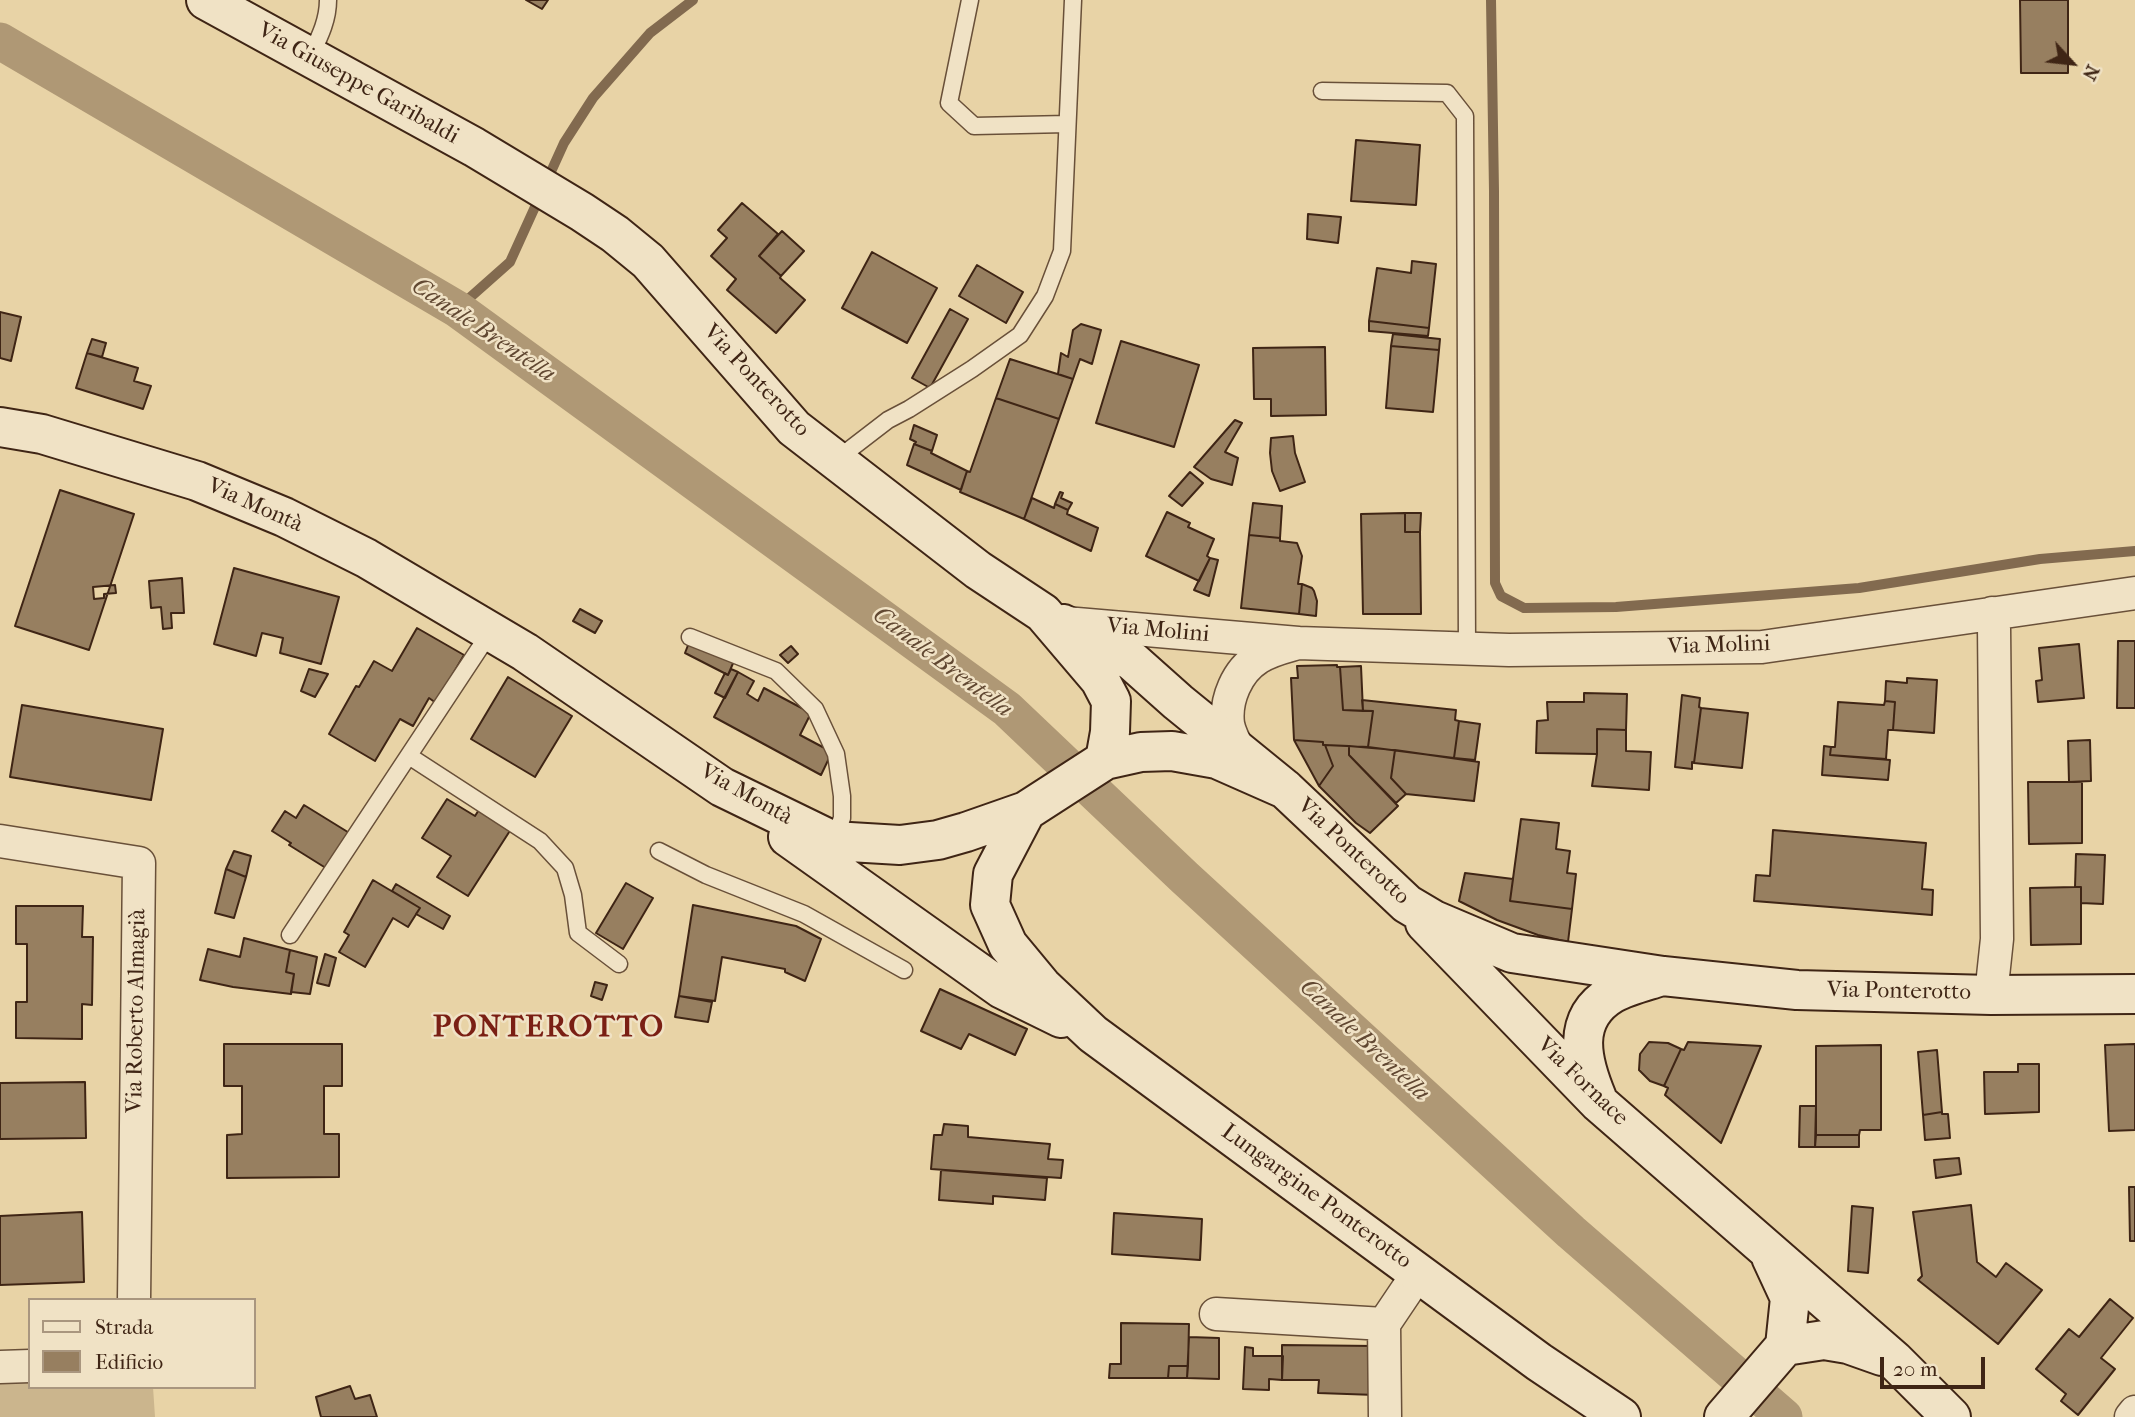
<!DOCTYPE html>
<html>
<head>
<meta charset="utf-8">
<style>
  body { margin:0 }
  #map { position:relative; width:2135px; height:1417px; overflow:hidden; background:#e8d3a6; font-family:"IM FELL French Canon",serif }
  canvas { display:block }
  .legend { position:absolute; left:28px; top:1298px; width:228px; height:91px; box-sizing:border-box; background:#f0e2c5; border:2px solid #a9967f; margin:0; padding:9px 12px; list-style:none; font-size:21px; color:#3f2515 }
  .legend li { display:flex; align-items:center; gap:14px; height:35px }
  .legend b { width:35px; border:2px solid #a9967f }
  .north { position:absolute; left:2037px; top:28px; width:70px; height:70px; -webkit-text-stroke:5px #f0e2c5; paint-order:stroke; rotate:117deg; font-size:19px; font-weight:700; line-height:28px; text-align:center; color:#3f2515 }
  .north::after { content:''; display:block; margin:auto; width:24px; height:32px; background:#3f2515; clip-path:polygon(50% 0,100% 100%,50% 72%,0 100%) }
  .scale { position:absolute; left:1880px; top:1357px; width:105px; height:32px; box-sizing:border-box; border:4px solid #3f2515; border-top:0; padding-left:9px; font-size:21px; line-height:24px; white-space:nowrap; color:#3f2515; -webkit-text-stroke:5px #f0e2c5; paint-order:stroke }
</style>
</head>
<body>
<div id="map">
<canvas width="2135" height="1417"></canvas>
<ul class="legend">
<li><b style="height:9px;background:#f0e2c5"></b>Strada</li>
<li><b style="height:19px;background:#977f60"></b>Edificio</li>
</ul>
<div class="north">N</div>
<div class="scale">20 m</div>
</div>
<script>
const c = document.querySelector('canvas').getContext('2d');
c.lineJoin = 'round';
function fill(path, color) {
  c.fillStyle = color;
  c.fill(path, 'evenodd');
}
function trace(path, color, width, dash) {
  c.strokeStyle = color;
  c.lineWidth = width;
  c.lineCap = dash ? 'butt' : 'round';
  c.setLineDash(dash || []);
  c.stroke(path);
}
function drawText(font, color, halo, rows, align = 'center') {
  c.font = font + ' "IM FELL French Canon",serif';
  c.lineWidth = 5;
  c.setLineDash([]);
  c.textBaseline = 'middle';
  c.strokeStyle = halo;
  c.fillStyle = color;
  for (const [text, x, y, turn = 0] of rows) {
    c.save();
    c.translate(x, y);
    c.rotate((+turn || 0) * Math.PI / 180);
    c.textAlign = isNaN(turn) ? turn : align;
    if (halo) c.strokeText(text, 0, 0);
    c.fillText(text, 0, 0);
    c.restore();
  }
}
const green = new Path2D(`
  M30,1382V1387H153L155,1417H0V1383Z`);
const stream = new Path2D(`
  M1491,0L1494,191L1495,583L1501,596L1524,608L1616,607L1859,588L2040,559L2135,551
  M457,309L510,262L564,143L593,98L650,33L693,0`);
const canal = new Path2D(`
  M0,41L457,309L1007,709L1184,877L1571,1232L1784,1417`);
const building = new Path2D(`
  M526,0H548L542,9Z
  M2020,0H2068V73H2021Z
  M1356,140L1420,145L1416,205L1351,201Z
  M742,203L778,234L759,256L781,276L780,278L805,300L776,333L727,290L736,279L711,256L727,238L718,230Z
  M1308,214L1341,217L1338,243L1307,239Z
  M782,231L804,251L781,276L759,256Z
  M872,252L937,288L907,343L842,308Z
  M1412,261L1436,264L1429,328L1369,321L1377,268L1411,273Z
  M977,265L1023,292L1006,323L959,296Z
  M950,309L968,319L930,388L912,378Z
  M0,312L21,317L11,361L0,358Z
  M1369,321L1429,328L1428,336L1369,331Z
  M1081,324L1101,330L1092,364L1080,359L1073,379L1058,374L1061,353L1068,357L1073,330Z
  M1393,334L1440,339L1439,350L1391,346Z
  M92,339L106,343L102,357L87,353Z
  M1121,341L1199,365L1174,447L1096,423Z
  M1391,346L1439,350L1433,412L1386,408Z
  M1325,347L1326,415L1271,416V399H1254L1253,348Z
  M87,353L138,368L134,381L151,386L143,409L76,388Z
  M1010,359L1073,379L1059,419L996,398Z
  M996,398L1059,419L1024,519L960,492L967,471L970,472Z
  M1235,420L1242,423L1225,452L1238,458L1232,485L1211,479L1194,467Z
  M914,425L937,435L932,451L914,444L916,442L910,439Z
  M1293,436L1295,453L1305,482L1280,491L1272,471L1270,453L1271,438Z
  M914,444L932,451L931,453L967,471L961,490L907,465Z
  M1190,472L1203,483L1182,506L1169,496Z
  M60,490L134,514L89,650L15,626Z
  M1060,492L1063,493L1061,498L1072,503L1068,510L1055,504Z
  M1032,498L1054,508L1055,504L1068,510L1067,514L1098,528L1091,551L1024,519Z
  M1253,503L1282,506L1280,538L1249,535Z
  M1167,512L1190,523L1188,527L1214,539L1207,556L1210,558L1199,581L1146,556Z
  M1405,513H1421L1420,532H1405Z
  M1405,513V532H1420L1421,614H1363L1361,514Z
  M1249,535L1280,538V541L1297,543L1302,556L1298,584H1302L1299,614L1241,608Z
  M1210,558L1218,560L1209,596L1194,590Z
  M234,568L339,597L321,664L280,653L283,638L262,633L256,656L214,644Z
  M182,578L184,613H171L172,628L163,629L161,607L151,608L149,581Z
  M1302,584L1312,588L1314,591L1317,601L1316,616L1299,614Z
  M115,585L116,593L104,594V598L94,599L93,587Z
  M580,609L602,621L595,633L573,621Z
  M417,628L464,655L436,703L429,698L413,726L400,719L375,761L329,734L356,686L359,687L374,661L392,671Z
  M690,640L734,661L728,675L685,653Z
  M2118,641H2135V708H2117Z
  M2079,644L2084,698L2038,702L2036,681L2042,680L2039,648Z
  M791,646L798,654L788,663L780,655Z
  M1337,665V667H1340L1343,710L1373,711L1368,747L1325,745H1323V742L1294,740L1291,678H1298L1297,666Z
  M1361,666L1363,711L1343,710L1340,667Z
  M309,669L328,674L315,697L301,691Z
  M731,669L738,672L725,698L715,693L725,673L728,675Z
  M738,672L754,681L747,694L758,701L764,688L811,713L800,735L832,752L821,775L714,717Z
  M508,677L572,716L535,777L471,739Z
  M1907,678L1937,680L1934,733L1893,730L1895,702L1885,701L1886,681L1907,683Z
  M1584,693L1627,694L1626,730L1597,729V754L1536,753L1537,721L1548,720L1547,702H1584Z
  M1682,695L1700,698L1699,707L1701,708L1694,763L1692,762V769L1675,767Z
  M1362,700L1456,710L1455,720L1459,721L1454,758L1368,747L1373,711H1363Z
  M1885,701L1895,702L1893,730H1888L1886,759L1830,755L1831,747H1835L1838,702L1884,705Z
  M22,705L163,729L151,800L10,777Z
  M1701,708L1748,713L1742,768L1694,763Z
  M1459,721L1480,724L1475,760L1454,758Z
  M1597,729L1626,730V751L1651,752L1649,790L1592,786L1597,754Z
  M1294,740L1323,742V745H1325L1333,766L1319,786Z
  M2090,740L2091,781L2069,782L2068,741Z
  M1325,745L1349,746V755L1398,806L1370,833L1356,823L1319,786L1333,766Z
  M1349,746L1395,750L1391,778L1406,794L1396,803L1349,755Z
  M1824,746L1831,747L1830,755L1890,760L1888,780L1822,775Z
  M1395,750L1479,762L1474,801L1406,794L1391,778Z
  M2028,782H2082V843L2029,844Z
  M447,799L475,816L482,805L513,826L468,896L437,877L451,856L422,838Z
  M304,805L351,834L329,870L289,845L291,843L272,831L285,811L296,818Z
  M1521,819L1559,823L1556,849L1570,851L1567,873L1576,874L1572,909L1510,901Z
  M1773,830L1926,843L1922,889L1933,890L1932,915L1754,901L1756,875L1770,876Z
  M234,851L251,856L246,877L226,869Z
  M2076,854L2105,855L2103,904L2081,903V887H2075Z
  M226,869L246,877L234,918L215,913Z
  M1465,873L1513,879L1510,901L1572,909L1568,942L1538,935L1497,920L1459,901Z
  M373,880L420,908L408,927L393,918L365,967L339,952L349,935L344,932Z
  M626,883L653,898L623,949L596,933Z
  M396,884L450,916L443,929L416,914L420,908L392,891Z
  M2075,887H2081V944L2031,945L2030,888Z
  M693,905L796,926L821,939L805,981L785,972V969L722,957L715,1001L679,996Z
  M16,906H83L82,937H93L92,1005L82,1004V1039L16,1038V1002H27V944H16Z
  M244,938L290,950L286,972L294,974L291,994L233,987L200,980L208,949L240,957Z
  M290,950L317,957L310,994L291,992L294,974L286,972Z
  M325,954L336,958L329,986L317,983Z
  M595,982L607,985L602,1000L591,996Z
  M940,989L1027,1029L1015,1055L969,1034L961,1049L921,1031Z
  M679,996L712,1002L708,1022L675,1017Z
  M1649,1042L1668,1043L1681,1049L1664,1086L1650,1081L1639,1070L1640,1054Z
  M1688,1042L1761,1046L1721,1143L1665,1095L1668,1088L1664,1086L1681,1049L1684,1050Z
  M224,1044H342V1086H324V1134H339V1177L227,1178V1135L242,1134V1086H224Z
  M2135,1044V1130L2109,1131L2105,1045Z
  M1881,1045V1130H1860L1859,1135H1816V1046Z
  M1937,1050L1942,1112L1923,1115L1918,1052Z
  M2018,1064H2039V1112L1985,1114L1984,1072H2018Z
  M85,1082L86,1138L0,1139V1083Z
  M1800,1106H1816L1815,1147H1799Z
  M1942,1112V1114H1948L1950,1138L1925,1140L1923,1115Z
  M944,1124L968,1126V1137L1050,1144L1048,1159L1063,1160L1061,1178L931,1169L934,1135H942Z
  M1816,1135H1859V1147H1815Z
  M1959,1158L1961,1174L1936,1178L1934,1160Z
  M941,1170L1047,1178L1045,1200L993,1196V1204L939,1200Z
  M2129,1187H2135V1241H2130Z
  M1971,1205L1977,1262L1996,1277L2006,1263L2042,1290L1998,1344L1918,1280L1922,1276L1913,1212Z
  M1852,1206L1873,1208L1868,1273L1848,1271Z
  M82,1212L84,1282L0,1285V1216Z
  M1114,1213L1202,1219L1200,1260L1112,1254Z
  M2110,1299L2133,1318L2101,1358L2115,1369L2078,1415L2061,1401L2066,1394L2036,1369L2069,1329L2079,1337Z
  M1121,1323L1189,1324L1188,1366H1169L1168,1378H1109L1110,1364H1121Z
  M1189,1337L1219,1338V1379L1187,1378Z
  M1282,1345L1375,1346L1376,1395L1318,1393L1319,1380H1282Z
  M1245,1347L1253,1348V1356H1283L1282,1380L1269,1379V1390L1243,1389Z
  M1169,1366H1188L1187,1378H1168Z
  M350,1386L355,1399L370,1395L377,1417H321L316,1397Z`);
const lane = new Path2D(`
  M970,0L949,103L974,126L1067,124
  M310,57C319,38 328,21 328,0
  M1322,91L1447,93L1465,116L1467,648
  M836,460L888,420L909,409L972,369L1020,335L1045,296L1062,251L1073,0
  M690,637L776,671L815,709L836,754L842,796V818L834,840
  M409,756L540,841L565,868L573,895L578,933L619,964
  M659,851L706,875L804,914L904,970
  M290,935L491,631`);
const street = new Path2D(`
  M1065,623L1298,643C1284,647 1270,650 1258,658C1237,671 1225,700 1228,724C1230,735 1236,745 1241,754
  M1298,643L1509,650L1762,647L2135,593
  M0,841L139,863L134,1300
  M1991,995L1997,939L1994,626L1992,613
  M1216,1314L1384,1324
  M0,1367L30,1366
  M1385,1417L1384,1324L1419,1272
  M2131,1417L2135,1412`);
const secondary = new Path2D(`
  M206,0L474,147L582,212L615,234L648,261L794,428L978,570L1043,613L1100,680L1111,701L1110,732L1105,760
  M0,427L42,434L197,481L284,517L366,558L525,652L722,787L833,841L900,845L938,840L966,832L1026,811L1105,760L1141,752L1172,751L1217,759L1285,789
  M1063,624L1132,661L1178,702L1285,789L1407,904L1434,920L1512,953L1663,976L1797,990L1991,995L2135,994
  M1026,811L993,874L990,905L1008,945L1042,986L1093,1034L1539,1362L1621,1417
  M788,837L1002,989L1061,1018
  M1425,923L1599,1103L1894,1360L1951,1417
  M1597,1098C1582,1062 1570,1019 1612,994C1626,986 1643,982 1659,977
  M1785,1346L1824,1340L1848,1344L1882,1356
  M1724,1417L1785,1346L1790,1298L1771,1257`);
const streetNames = [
  ["Via Giuseppe Garibaldi",358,84,29],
  ["Via Ponterotto",756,381,47],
  ["Via Montà",255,506,24],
  ["Via Molini",1158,631,5],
  ["Via Molini",1719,646,-2],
  ["Via Montà",746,795,29],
  ["Via Ponterotto",1353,852,43],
  ["Via Ponterotto",1899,992,1],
  ["Via Roberto Almagià",137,1011,-89],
  ["Via Fornace",1582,1082,44],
  ["Lungargine Ponterotto",1316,1197,36]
];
const waterNames = [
  ["Canale Brentella",483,331,34],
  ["Canale Brentella",942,663,37],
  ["Canale Brentella",1364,1041,43]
];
const districtNames = [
  ["PONTEROTTO",549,1029]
];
fill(green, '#cbb58d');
trace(stream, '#826a4f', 10);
trace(canal, '#af9875', 37);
fill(building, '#977f60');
trace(building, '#3f2515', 2);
trace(lane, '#695039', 19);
trace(street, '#695039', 35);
trace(secondary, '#3f2515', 42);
trace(lane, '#f0e2c5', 16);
trace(street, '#f0e2c5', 32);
trace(secondary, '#f0e2c5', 38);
drawText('23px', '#3f2515', '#f0e2c5', streetNames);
drawText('italic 24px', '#614832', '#f0e2c5', waterNames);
c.letterSpacing = '2px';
drawText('bold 30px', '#7a1f14', '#f0e2c5', districtNames);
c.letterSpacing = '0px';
</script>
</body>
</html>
